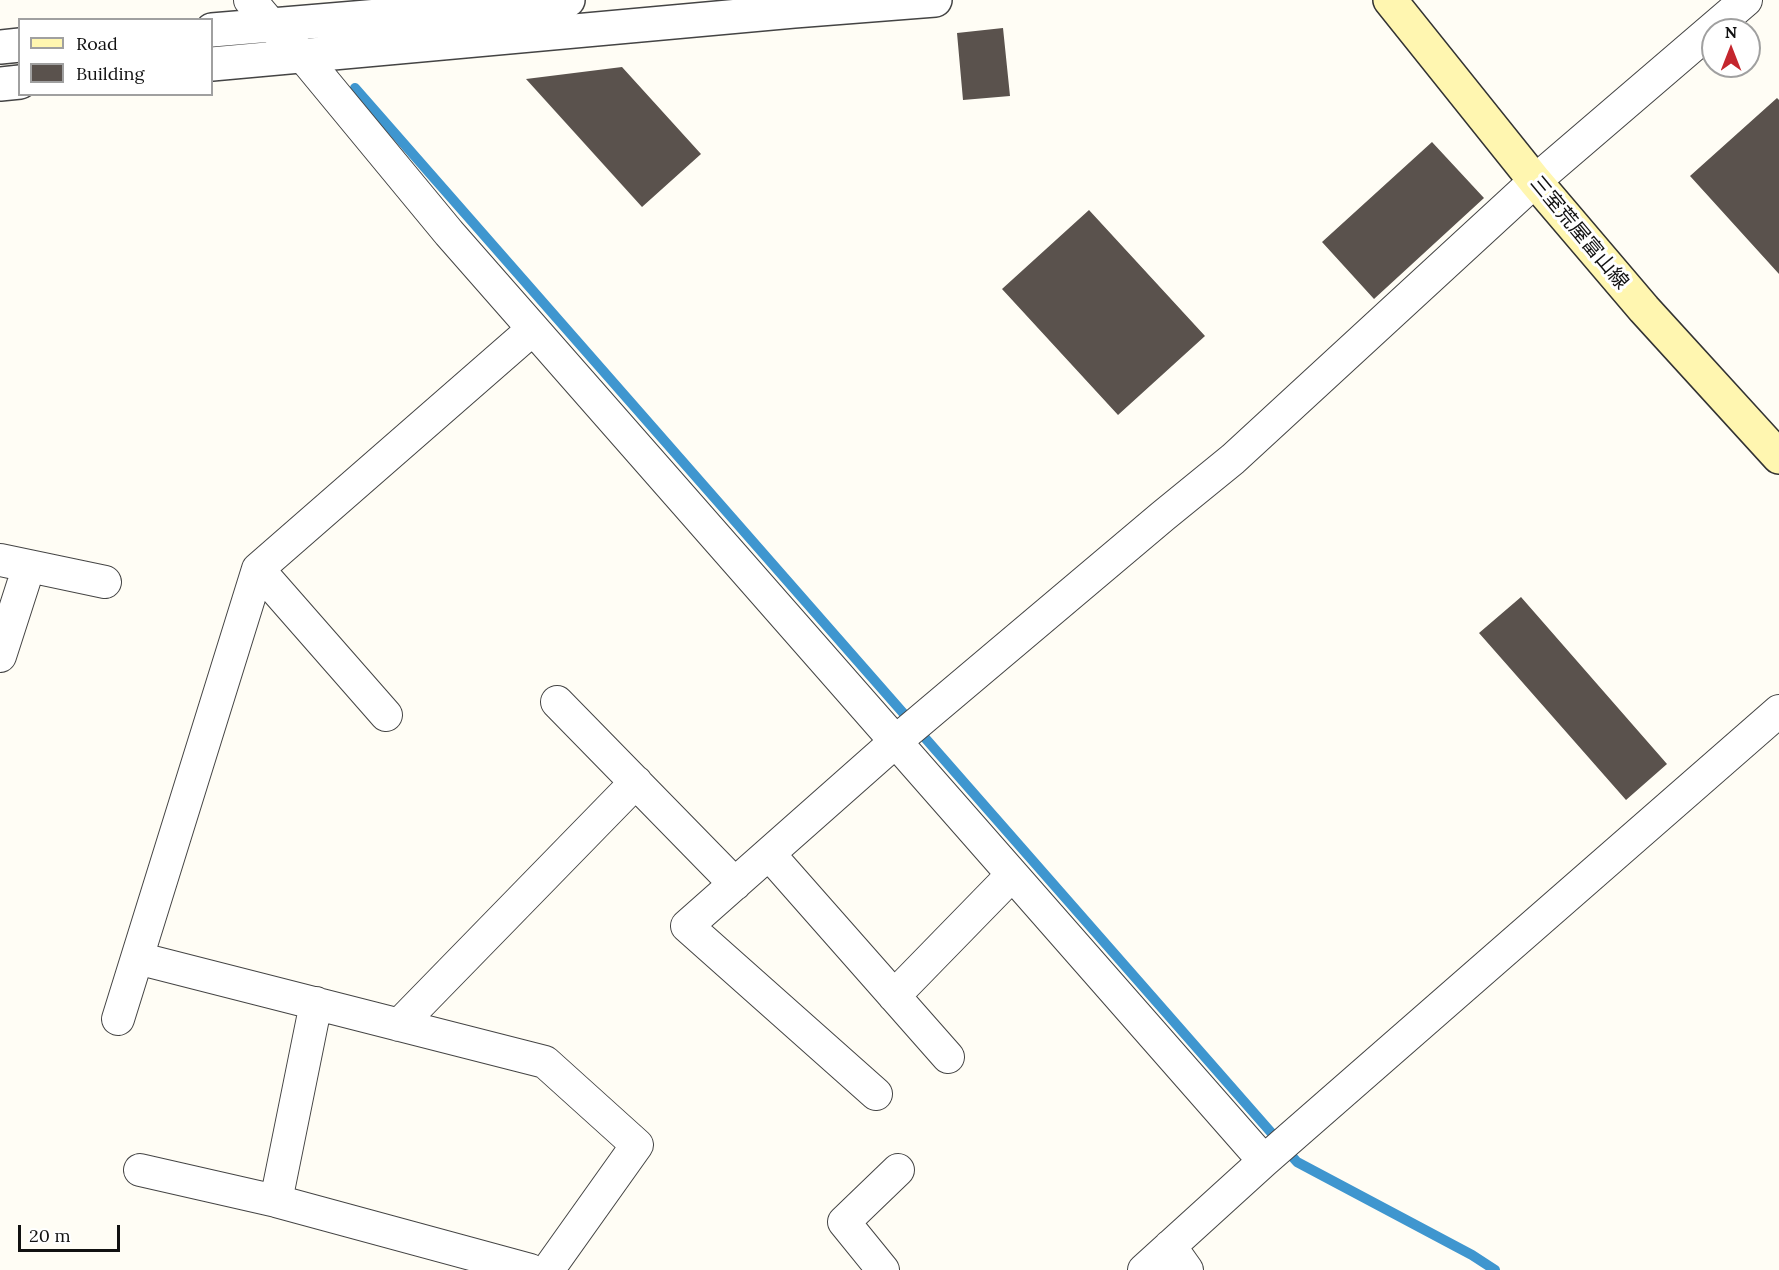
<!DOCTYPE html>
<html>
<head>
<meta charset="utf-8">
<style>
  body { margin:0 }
  #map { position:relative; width:1779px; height:1270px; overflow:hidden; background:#fffdf5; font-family:Lora,serif }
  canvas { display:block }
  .legend { position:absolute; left:18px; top:18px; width:195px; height:78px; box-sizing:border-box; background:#fff; border:2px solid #a0a0a0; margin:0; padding:8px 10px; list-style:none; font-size:18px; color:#111 }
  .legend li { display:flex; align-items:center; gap:12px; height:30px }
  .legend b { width:30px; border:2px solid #a0a0a0 }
  .north { position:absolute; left:1701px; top:18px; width:60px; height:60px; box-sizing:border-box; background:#fff; border:2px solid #a0a0a0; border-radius:50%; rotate:0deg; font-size:16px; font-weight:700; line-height:24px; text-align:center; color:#111 }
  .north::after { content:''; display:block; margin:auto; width:21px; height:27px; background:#c4262e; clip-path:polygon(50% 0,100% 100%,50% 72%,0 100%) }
  .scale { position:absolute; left:18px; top:1225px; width:102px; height:27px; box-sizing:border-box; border:3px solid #111; border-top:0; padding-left:8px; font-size:18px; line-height:21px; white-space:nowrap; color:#111; -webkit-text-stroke:4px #fff; paint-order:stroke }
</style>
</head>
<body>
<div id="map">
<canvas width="1779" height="1270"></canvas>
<ul class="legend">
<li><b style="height:8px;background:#fff6b0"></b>Road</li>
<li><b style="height:16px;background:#5a524d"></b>Building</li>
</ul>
<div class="north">N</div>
<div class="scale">20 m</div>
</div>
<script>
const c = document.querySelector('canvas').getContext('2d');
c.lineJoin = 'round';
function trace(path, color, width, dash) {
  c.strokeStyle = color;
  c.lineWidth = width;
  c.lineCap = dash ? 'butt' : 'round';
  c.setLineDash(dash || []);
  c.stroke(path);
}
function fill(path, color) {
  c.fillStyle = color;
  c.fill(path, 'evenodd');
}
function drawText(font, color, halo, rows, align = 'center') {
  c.font = font + ' Lora,"Noto Sans JP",serif';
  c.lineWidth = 6;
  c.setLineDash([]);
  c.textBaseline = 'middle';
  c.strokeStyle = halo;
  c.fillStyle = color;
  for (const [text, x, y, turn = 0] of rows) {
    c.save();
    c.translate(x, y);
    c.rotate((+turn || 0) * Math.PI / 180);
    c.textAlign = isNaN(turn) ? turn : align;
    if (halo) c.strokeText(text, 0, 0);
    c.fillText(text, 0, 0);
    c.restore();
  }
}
const stream = new Path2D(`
  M355,88L1297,1162L1472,1255L1495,1270`);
const building = new Path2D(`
  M1003,28L1010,96L963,100L957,33Z
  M622,67L701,154L642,207L526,79Z
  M1777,98L1779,100V274L1690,176Z
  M1432,142L1484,198L1374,299L1322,242Z
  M1089,210L1205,336L1118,415L1002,289Z
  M1521,597L1667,764L1626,800L1479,633Z`);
const minor = new Path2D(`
  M250,0L272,26L302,55L449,233L1264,1161
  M0,560L105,582
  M258,569L386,715
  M0,656L29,566
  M557,702L735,884
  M769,854L948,1057
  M137,958L545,1062L637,1145L548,1270
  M894,996L1012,875
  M118,1019L258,569L533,329
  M399,1025L636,782
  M876,1094L687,926L895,742L1163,516L1233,459L1535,181L1746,0
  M140,1170L276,1201L530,1270
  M276,1201L316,1003
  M1170,1246L1187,1270
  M883,1270L844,1222L898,1170
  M1144,1270L1264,1161L1779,711`);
const tertiary = new Path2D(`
  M212,30L568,0
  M0,47L20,45
  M212,64L794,11L935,0
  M0,84L20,82`);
const secondary = new Path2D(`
  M1390,0L1535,181L1644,309L1779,457`);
const streetNames = [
  ["三室荒屋富山線",1579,233,50]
];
trace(stream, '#3f96cf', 10);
fill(building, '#5a524d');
trace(minor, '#444', 34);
trace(tertiary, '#444', 36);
trace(secondary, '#333', 36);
trace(minor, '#fff', 32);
trace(tertiary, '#fff', 33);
trace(secondary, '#fff6b0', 33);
drawText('20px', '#111', '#fff', streetNames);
</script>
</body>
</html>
